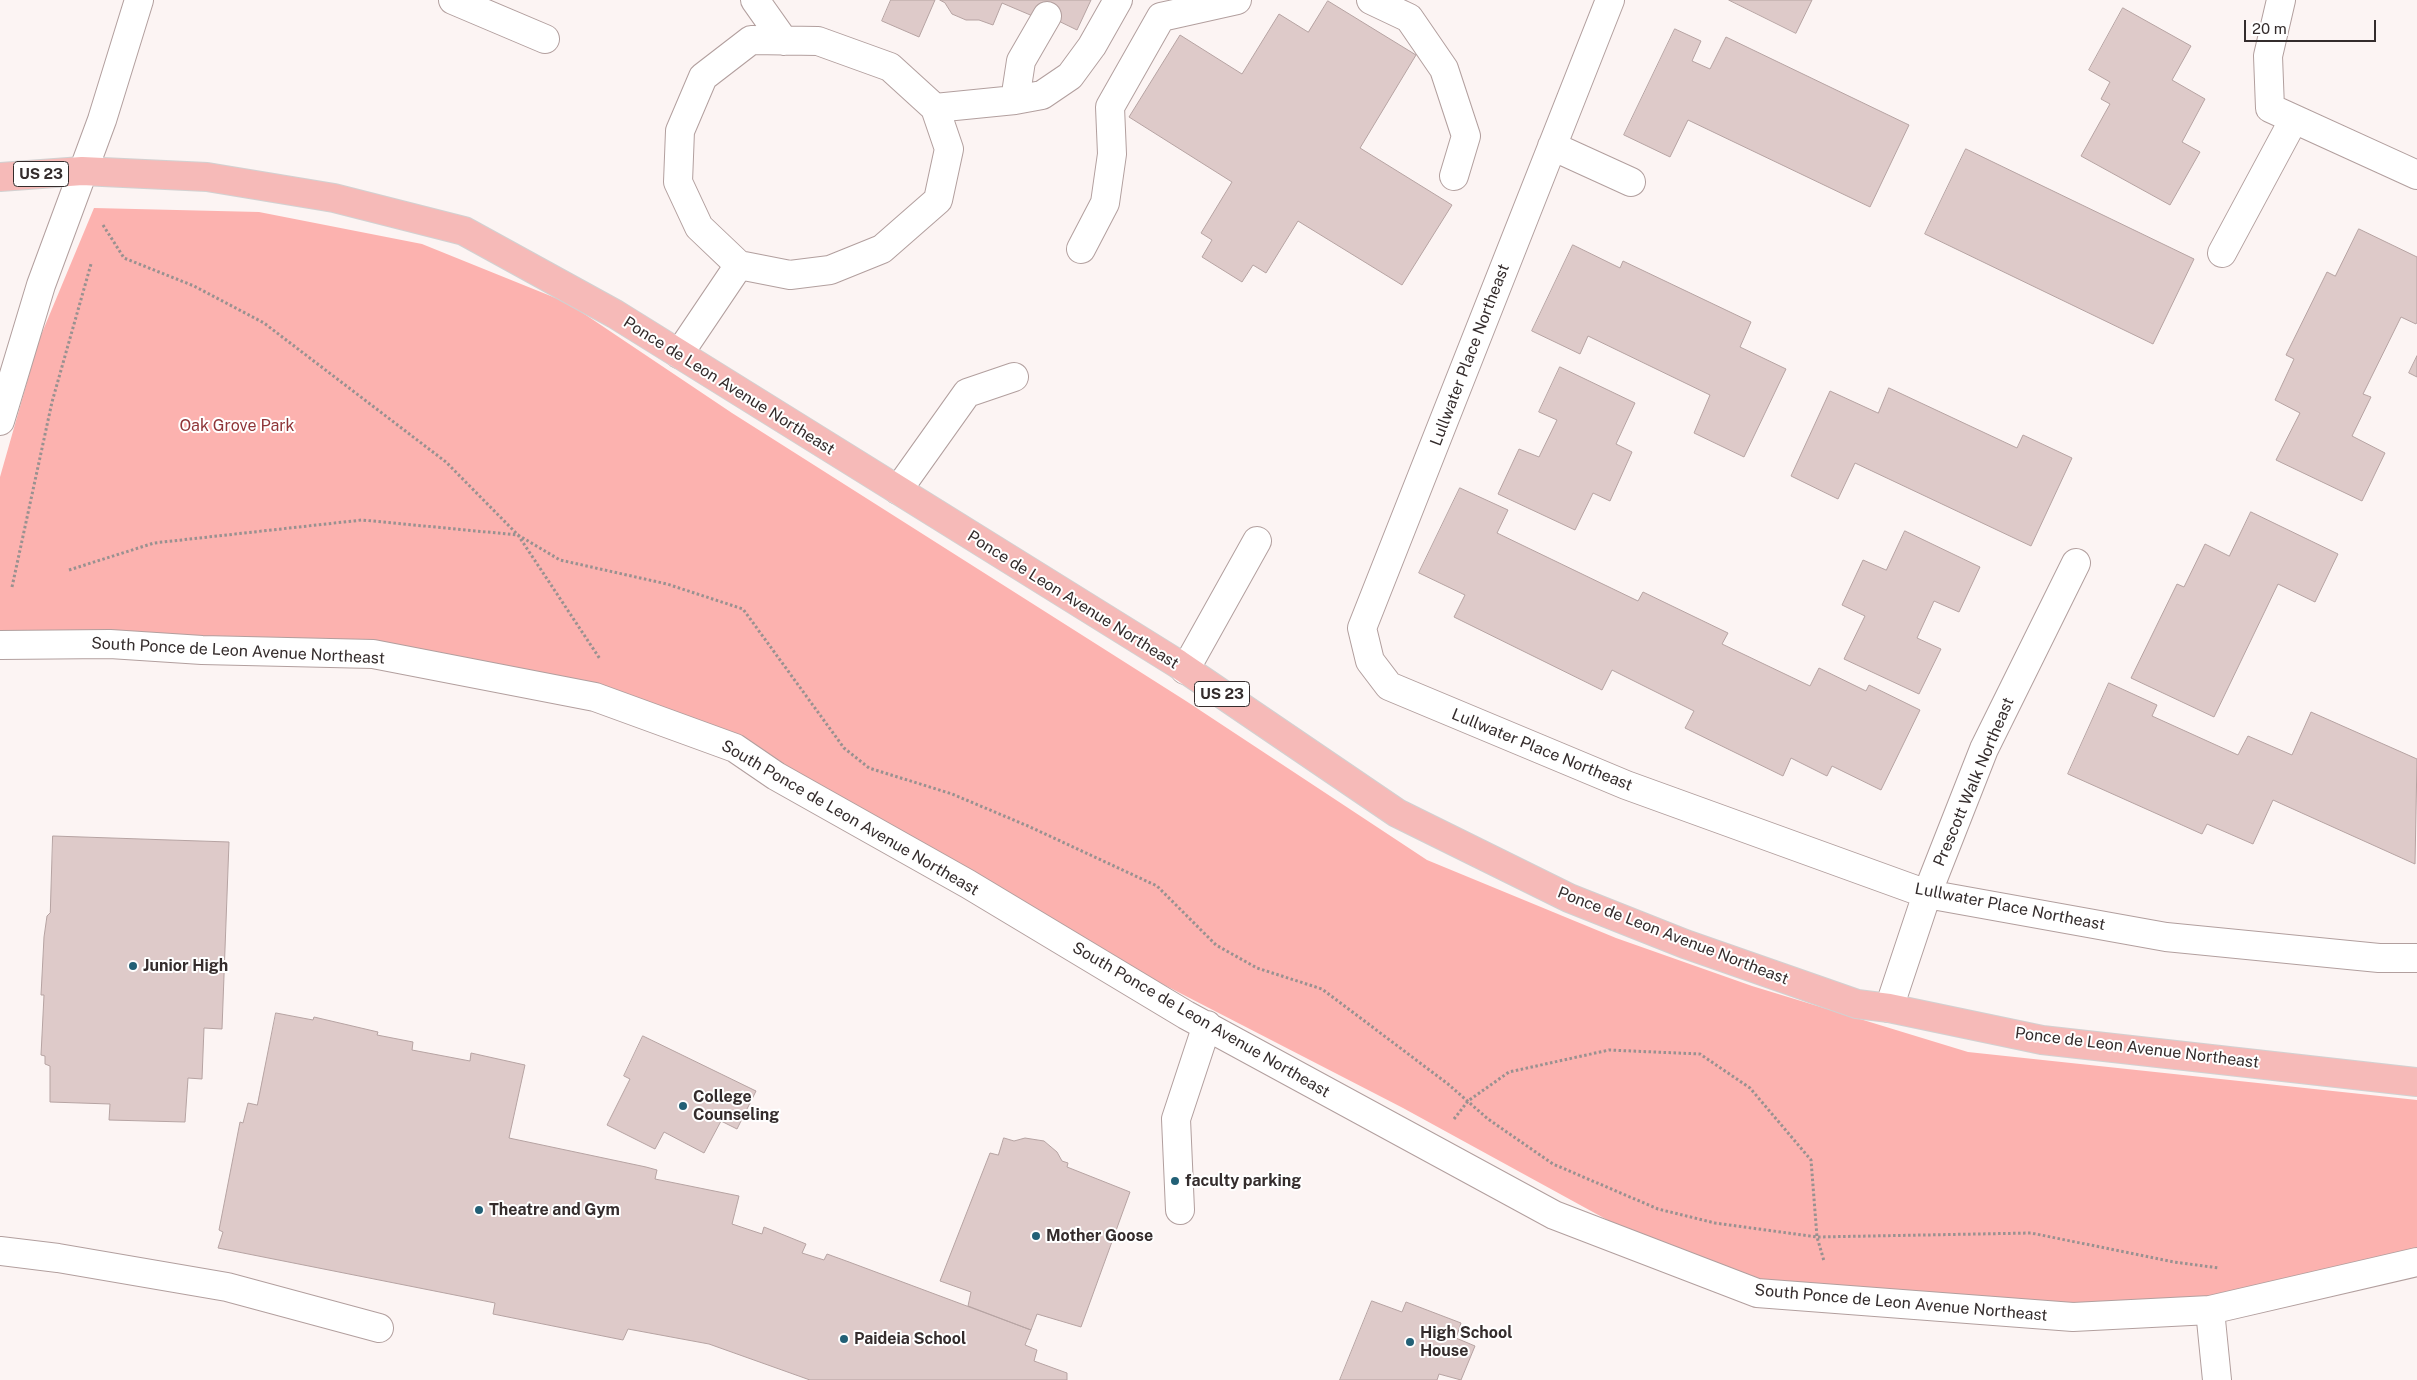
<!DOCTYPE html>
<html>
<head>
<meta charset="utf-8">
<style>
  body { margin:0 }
  #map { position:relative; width:2417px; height:1380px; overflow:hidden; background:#fcf4f3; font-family:"Public Sans",sans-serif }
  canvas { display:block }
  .scale { position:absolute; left:2244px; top:20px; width:132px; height:22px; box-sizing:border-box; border:2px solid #342c2c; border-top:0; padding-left:6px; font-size:15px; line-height:18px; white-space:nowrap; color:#342c2c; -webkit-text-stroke:4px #fff; paint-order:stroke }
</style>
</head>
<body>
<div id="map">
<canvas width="2417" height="1380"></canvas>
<div class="scale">20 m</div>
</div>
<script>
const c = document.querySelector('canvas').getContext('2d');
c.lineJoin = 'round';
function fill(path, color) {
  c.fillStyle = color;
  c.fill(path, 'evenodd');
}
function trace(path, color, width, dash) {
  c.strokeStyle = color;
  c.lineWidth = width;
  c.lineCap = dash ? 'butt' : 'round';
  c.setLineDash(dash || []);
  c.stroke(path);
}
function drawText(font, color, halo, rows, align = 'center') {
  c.font = font + ' "Public Sans",sans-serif';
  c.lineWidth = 4;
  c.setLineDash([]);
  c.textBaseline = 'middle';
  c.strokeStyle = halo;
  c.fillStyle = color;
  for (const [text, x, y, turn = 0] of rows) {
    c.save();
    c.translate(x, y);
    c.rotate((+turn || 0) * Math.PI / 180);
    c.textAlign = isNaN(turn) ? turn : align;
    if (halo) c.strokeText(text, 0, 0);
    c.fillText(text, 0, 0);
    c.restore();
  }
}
const green = new Path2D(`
  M94,208L259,212L422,244L568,303L732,413L1186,701L1427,860L1616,938L1752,986L1968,1052L2417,1100V1262L2146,1323L1757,1293L1644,1240L1403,1108L1048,925L735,748L368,650L0,636V477L39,340Z`);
const building = new Path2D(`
  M891,0H935L919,37L882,21Z
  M940,0H1091L1077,30L1038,11L1035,17L1002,3L993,25L979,20H966L952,14L945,3Z
  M1729,0H1812L1796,33Z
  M1328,1L1416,55L1360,148L1452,205L1402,285L1298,221L1266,273L1253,265L1242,282L1202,257L1212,240L1201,233L1232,182L1129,117L1180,35L1242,74L1279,14L1308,32Z
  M2123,8L2191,46L2172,80L2205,99L2182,142L2200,152L2170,205L2081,156L2110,104L2101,99L2110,82L2089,70Z
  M1675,29L1701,41L1692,61L1710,69L1726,37L1909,125L1870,207L1688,120L1670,157L1624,135Z
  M1966,149L2194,259L2153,344L1925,234Z
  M2359,229L2417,257V322L2416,324L2401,317L2363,394L2371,397L2352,436L2385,453L2362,501L2276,460L2300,413L2275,400L2294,359L2286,355L2327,272L2335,276Z
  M1573,245L1620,268L1623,261L1751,322L1740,347L1786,369L1744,457L1694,433L1710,395L1588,336L1580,354L1532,331Z
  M2417,356V377L2409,373Z
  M1560,367L1635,403L1616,444L1632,452L1610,501L1593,493L1575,530L1498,494L1519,449L1539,457L1557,420L1539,412Z
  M1889,388L2017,448L2023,435L2072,458L2031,546L1855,463L1838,499L1791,476L1830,391L1878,413Z
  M1460,488L1508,510L1497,533L1638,601L1643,592L1728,633L1722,644L1810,686L1819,668L1866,691L1869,685L1920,710L1881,790L1832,766L1827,776L1791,758L1783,776L1685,728L1694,711L1612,670L1602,690L1454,617L1465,595L1419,573Z
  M2251,512L2338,554L2315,602L2278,584L2214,717L2131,678L2177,584L2184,587L2205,544L2229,556Z
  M1905,531L1980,567L1959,612L1934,601L1917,638L1941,649L1919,694L1844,659L1865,616L1842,605L1863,560L1886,570Z
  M2109,683L2157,705L2152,716L2238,755L2248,736L2292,755L2311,712L2417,759L2415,864L2273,800L2253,844L2207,824L2202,834L2068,774Z
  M53,836L229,842L222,1029L204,1028L202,1079L188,1078L185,1122L109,1120L110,1104L50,1102V1066L45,1064V1056L41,1055L44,995H41L44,937L47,916L50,913Z
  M276,1013L313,1020L314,1017L378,1032L377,1035L413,1042L412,1050L470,1061L471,1053L525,1065L509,1138L646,1167L657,1170L655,1179L739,1196L732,1224L762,1234L764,1227L806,1244L802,1253L824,1260L827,1254L849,1262L1031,1330L1025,1345L1037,1350L1034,1361L1067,1373V1380H810L709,1344L628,1329L623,1340L493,1314L495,1303L218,1248L223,1232L219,1230L240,1122L243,1123L248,1103L257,1105Z
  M643,1036L756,1091L737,1129L721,1121L704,1153L664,1132L655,1149L607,1125L630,1079L624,1076Z
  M1004,1138L1014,1141L1025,1138L1044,1141L1057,1152L1062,1161L1068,1163L1067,1167L1130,1192L1081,1327L1037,1314L1031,1330L968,1306L971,1292L940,1281L990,1153L998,1155Z
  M1372,1301L1402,1312L1406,1302L1461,1323L1456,1338L1475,1346L1461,1380L1439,1374L1437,1380H1340Z`);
const path = new Path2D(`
  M103,225L124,258L194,286L264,323L446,462L518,535L600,659
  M69,570L154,543L362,520L518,535L560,560L667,584L743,609L844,748L869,768L952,794L1028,826L1157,886L1216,945L1257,968L1322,989L1448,1084L1488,1119L1553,1164L1658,1209L1715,1223L1817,1237L2031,1233L2174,1262L2219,1268
  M12,587L52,402L91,264
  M1454,1119L1468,1101L1509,1072L1609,1050L1700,1054L1750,1088L1811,1160L1817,1237L1824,1261`);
const minor = new Path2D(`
  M453,0L545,39
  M755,0L784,41
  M1371,0L1409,18L1444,69L1466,136L1454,176
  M1610,0L1362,628L1370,661L1389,686L1626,785L1927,894L2166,937L2379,958H2417
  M2281,0L2268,56L2270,108L2417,175
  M751,40L818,41L890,67L935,108L949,149L938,200L882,249L830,270L790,275L739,265L699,227L678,182L680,131L703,77Z
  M1015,100L1021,61L1047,16
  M935,108L1015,100L1042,95L1070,76L1092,46L1118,0
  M1552,146L1631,182
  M1081,249L1105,203L1112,154L1110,107L1161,17L1237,0
  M2222,253L2294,119
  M679,354L739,265
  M0,421L41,285L102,120L139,0
  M898,490L967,393L1014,377
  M0,645L110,644L202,650L373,654L595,697L735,748L776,776L968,884L1186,1015L1554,1215L1757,1293L2073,1317L2210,1310L2417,1262
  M1185,670L1257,541
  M1889,1008L1927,894L1984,749L2076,563
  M1180,1210L1176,1119L1207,1025
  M0,1251L58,1258L227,1287L379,1328
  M2210,1310L2217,1380`);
const highway = new Path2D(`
  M0,177L82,171L207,177L334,198L464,231L615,314L1178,664L1397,813L1569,898L1685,944L1857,1004L1889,1008L2042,1040L2417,1082`);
const markers = [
  [133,966,5,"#226076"],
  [683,1106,5,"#226076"],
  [1175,1181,5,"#226076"],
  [479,1210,5,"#226076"],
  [1036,1236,5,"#226076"],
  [844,1339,5,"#226076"],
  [1410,1342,5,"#226076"]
];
const shields = [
  [41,174,55],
  [1222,694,55]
];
const shieldNames = [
  ["US 23",41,174],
  ["US 23",1222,694]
];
const streetNames = [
  ["Lullwater Place Northeast",1470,355,-69],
  ["Ponce de Leon Avenue Northeast",729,386,32],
  ["Ponce de Leon Avenue Northeast",1073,600,32],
  ["South Ponce de Leon Avenue Northeast",238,651,3],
  ["Lullwater Place Northeast",1542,750,22],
  ["Prescott Walk Northeast",1974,782,-67],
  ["South Ponce de Leon Avenue Northeast",850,818,30],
  ["Lullwater Place Northeast",2010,907,11],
  ["Ponce de Leon Avenue Northeast",1673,936,21],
  ["South Ponce de Leon Avenue Northeast",1201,1020,30],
  ["Ponce de Leon Avenue Northeast",2137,1048,7],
  ["South Ponce de Leon Avenue Northeast",1901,1303,5]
];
const parkNames = [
  ["Oak Grove Park",237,426]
];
const poiNames = [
  ["Junior High",143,966],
  ["College",693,1097],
  ["Counseling",693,1115],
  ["faculty parking",1185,1181],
  ["Theatre and Gym",489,1210],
  ["Mother Goose",1046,1236],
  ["High School",1420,1333],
  ["House",1420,1351],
  ["Paideia School",854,1339]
];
fill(green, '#fcb2af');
fill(building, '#decac9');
trace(building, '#b6a3a2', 1);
trace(minor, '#b29f9e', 30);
trace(highway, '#d2d1d1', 30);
trace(path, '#999190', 3, [2.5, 2.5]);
trace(minor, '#fff', 28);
trace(highway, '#f6bab8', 28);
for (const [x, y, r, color] of markers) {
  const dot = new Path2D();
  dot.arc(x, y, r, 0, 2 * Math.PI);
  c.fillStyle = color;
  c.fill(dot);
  trace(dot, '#fff', 2);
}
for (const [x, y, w] of shields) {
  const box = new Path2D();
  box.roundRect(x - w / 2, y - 12.5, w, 25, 4);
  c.fillStyle = '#fff';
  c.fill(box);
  trace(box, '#342c2c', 1);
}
drawText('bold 15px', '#342c2c', null, shieldNames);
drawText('16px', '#342c2c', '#fff', streetNames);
drawText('16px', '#8f3538', '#fff', parkNames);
drawText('bold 16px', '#342c2c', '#fff', poiNames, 'left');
</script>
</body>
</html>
